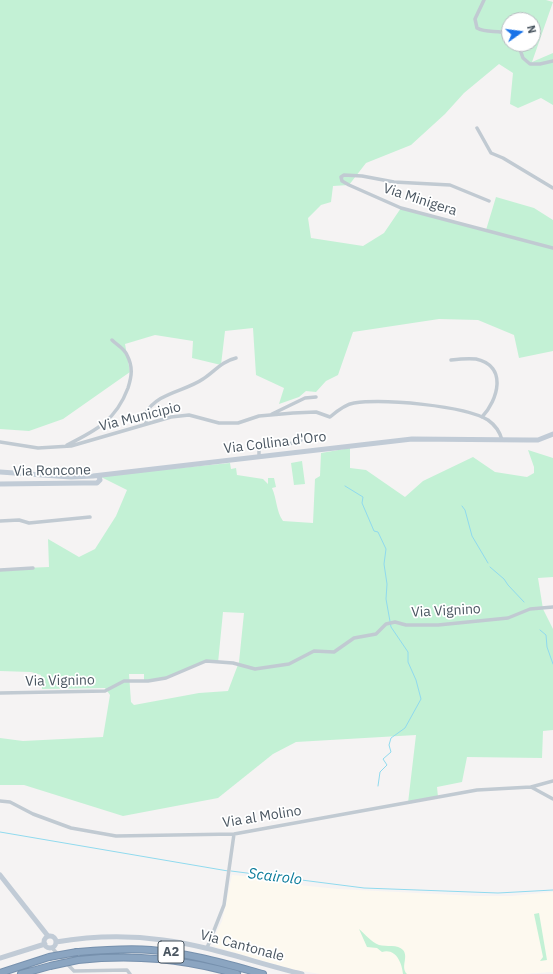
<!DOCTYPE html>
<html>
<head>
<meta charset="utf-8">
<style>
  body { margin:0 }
  #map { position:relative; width:553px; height:974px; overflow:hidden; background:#f5f3f3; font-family:"IBM Plex Sans",sans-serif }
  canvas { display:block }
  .north { position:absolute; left:501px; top:12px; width:40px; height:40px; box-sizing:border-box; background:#fff; border:1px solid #b7bbc0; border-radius:50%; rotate:76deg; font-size:11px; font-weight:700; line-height:16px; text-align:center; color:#4a5661 }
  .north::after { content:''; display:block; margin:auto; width:14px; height:18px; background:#1a73e8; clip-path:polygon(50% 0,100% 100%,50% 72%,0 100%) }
</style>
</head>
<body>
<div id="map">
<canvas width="553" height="974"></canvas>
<div class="north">N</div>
</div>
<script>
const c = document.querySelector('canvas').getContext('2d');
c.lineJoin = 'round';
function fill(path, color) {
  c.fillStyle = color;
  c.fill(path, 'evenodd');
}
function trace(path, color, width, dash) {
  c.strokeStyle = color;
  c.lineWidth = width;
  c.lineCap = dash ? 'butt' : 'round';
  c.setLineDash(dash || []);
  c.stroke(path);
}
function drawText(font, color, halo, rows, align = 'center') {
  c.font = font + ' "IBM Plex Sans",sans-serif';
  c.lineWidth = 3.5;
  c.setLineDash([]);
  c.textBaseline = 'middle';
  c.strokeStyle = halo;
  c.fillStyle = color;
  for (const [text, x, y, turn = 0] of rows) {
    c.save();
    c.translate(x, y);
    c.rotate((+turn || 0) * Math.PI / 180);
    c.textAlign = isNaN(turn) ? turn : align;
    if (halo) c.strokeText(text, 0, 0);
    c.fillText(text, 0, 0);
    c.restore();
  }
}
const commercial = new Path2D(`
  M232,875L264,878L299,885L338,889L476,896H511L553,892V972L523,974H320L291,969L216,947L213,944V939L222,921Z`);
const green = new Path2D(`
  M0,0H546L553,2L532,62L553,53V105L541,98L518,108L510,104L513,73L499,64L464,93L445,114L411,145L366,163L349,185L333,186L331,202L321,205L308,218L311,238L363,246L384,233L401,208L486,230L496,197L534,208L553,220V351L519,358L514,335L478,320L439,319L353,332L338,375L326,381L316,392L306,391L299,397L279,404L284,388L256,375L253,328L225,331L221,365L192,358L193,341L155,335L125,344L130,372L63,419L29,431L0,429ZM509,20H533V44H509Z
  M350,448V468L366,470L405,497L423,481L473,457L495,472L527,477L534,473V467L528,450L553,458V577L538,578L543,609L553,629V730L543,731L542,758L467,757L462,782L437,787L438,797L408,803L416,735L296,742L273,754L218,798L123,816L24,785H0V738L23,741L103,737L110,695L105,688L42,689L41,675L31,672L0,671V569L49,567L48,539L79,557L95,549L116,516L127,490L99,476L230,463L231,469L236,468L237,475L263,479L268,484V478H274L276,487L272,488C277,499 276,511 283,521L313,523L315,479L320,476L321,453ZM223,612L244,613L239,662L228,691L199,693L134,705L131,702L129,674H144V682L166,678L206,661L218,663Z
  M302,461L305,484L294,485L291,463Z
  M539,913L547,960L540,961L543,957L534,914Z
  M359,929C366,935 370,941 379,945C386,947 398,944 403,950C409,957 400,967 407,974H403C402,963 396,948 382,952L377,948L367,947Z`);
const stream = new Path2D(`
  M345,486L363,497L362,503L374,531L378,532L386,549L384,564L387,584L386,599L391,627L408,652V662L416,680L421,699L405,728L391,738L389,745L391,752L383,759L387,765L380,772L378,786
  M462,506L465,510L472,536L488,563
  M490,567L504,579L508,585L524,602
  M540,630L546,635L547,647L553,664
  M0,832L228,871
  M231,871L364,888L498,893L553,890`);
const street = new Path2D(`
  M484,0L475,19L477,28C487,34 498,29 509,34
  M518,44L523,58L530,64H540L553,61
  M477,128L491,153L503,158L553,188
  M489,201L450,185L394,182L362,176L344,175L341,177L342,181L349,185L401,208L553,248
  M451,360C459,359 468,358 476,359C508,366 498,400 482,417
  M272,414L305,398L316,397
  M146,424L145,414C158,392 184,392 203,379C214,372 222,361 236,358
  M0,442L38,448L71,446L171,417L189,415L219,423H238L259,416L293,413L316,412L330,417C337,411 346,404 354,403C384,399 463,405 488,420C495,425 500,432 502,440
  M67,445C97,430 116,420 128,388C132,375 133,367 127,355C124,348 117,345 112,340
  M259,457V448L289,444L301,440
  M0,521L19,520L29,523L90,517
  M0,570L33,568
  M0,693L105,691L124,681H148L166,678L206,661L233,663L255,669L289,664L314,651L334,652L354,638L376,634L386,624L395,622L406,625H438L508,618L530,609L553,607
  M531,787L553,781
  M0,801L10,802L33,814L71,828L116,836L234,834L477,790L531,787L553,799
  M52,948L74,971L127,970L130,974
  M207,948L224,905L234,834`);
const secondary = new Path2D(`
  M0,472L71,477L93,476L412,439L528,440H538L553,434
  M0,484L83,483H97L100,480L99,476
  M0,875L48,936
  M44 942a6 6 0 1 1 12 0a6 6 0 1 1-12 0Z
  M56,942C91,936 128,935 163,940C210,946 256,963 302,974
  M0,958L45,944`);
const highway = new Path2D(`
  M77,952C102,950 126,948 151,950C189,953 226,964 263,974
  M78,960C135,954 183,959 237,974
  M0,973L49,957
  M21,974L50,966`);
const highwayBridge = new Path2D(`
  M49,957L77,952
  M50,966L78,960`);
const shields = [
  [171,952,26]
];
const shieldNames = [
  ["A2",171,952]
];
const streetNames = [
  ["Via Minigera",420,200,18],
  ["Via Municipio",140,417,-14],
  ["Via Collina d'Oro",275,443,-7],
  ["Via Roncone",52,471,-1],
  ["Via Vignino",446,611,-3],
  ["Via Vignino",60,681,-1],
  ["Via al Molino",262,817,-9],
  ["Via Cantonale",242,946,15]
];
const waterNames = [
  ["Scairolo",275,877,7]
];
fill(commercial, '#fdf9ef');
fill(green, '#c3f1d5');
trace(stream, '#90daee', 1);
trace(highway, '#7690ad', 8);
trace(street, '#c1cad2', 3.5);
trace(secondary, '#c1cbd6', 5);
trace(highway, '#8ba5c1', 6);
trace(highwayBridge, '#7690ad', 8, []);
trace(highwayBridge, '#8ba5c1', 6);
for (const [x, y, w] of shields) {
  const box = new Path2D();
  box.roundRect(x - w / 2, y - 11, w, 22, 3);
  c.fillStyle = '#fff';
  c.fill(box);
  trace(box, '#4a5661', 1);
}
drawText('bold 13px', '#4a5661', null, shieldNames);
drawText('14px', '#4a5661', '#fff', streetNames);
drawText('italic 15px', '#0c7c9b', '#fff', waterNames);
</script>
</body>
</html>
